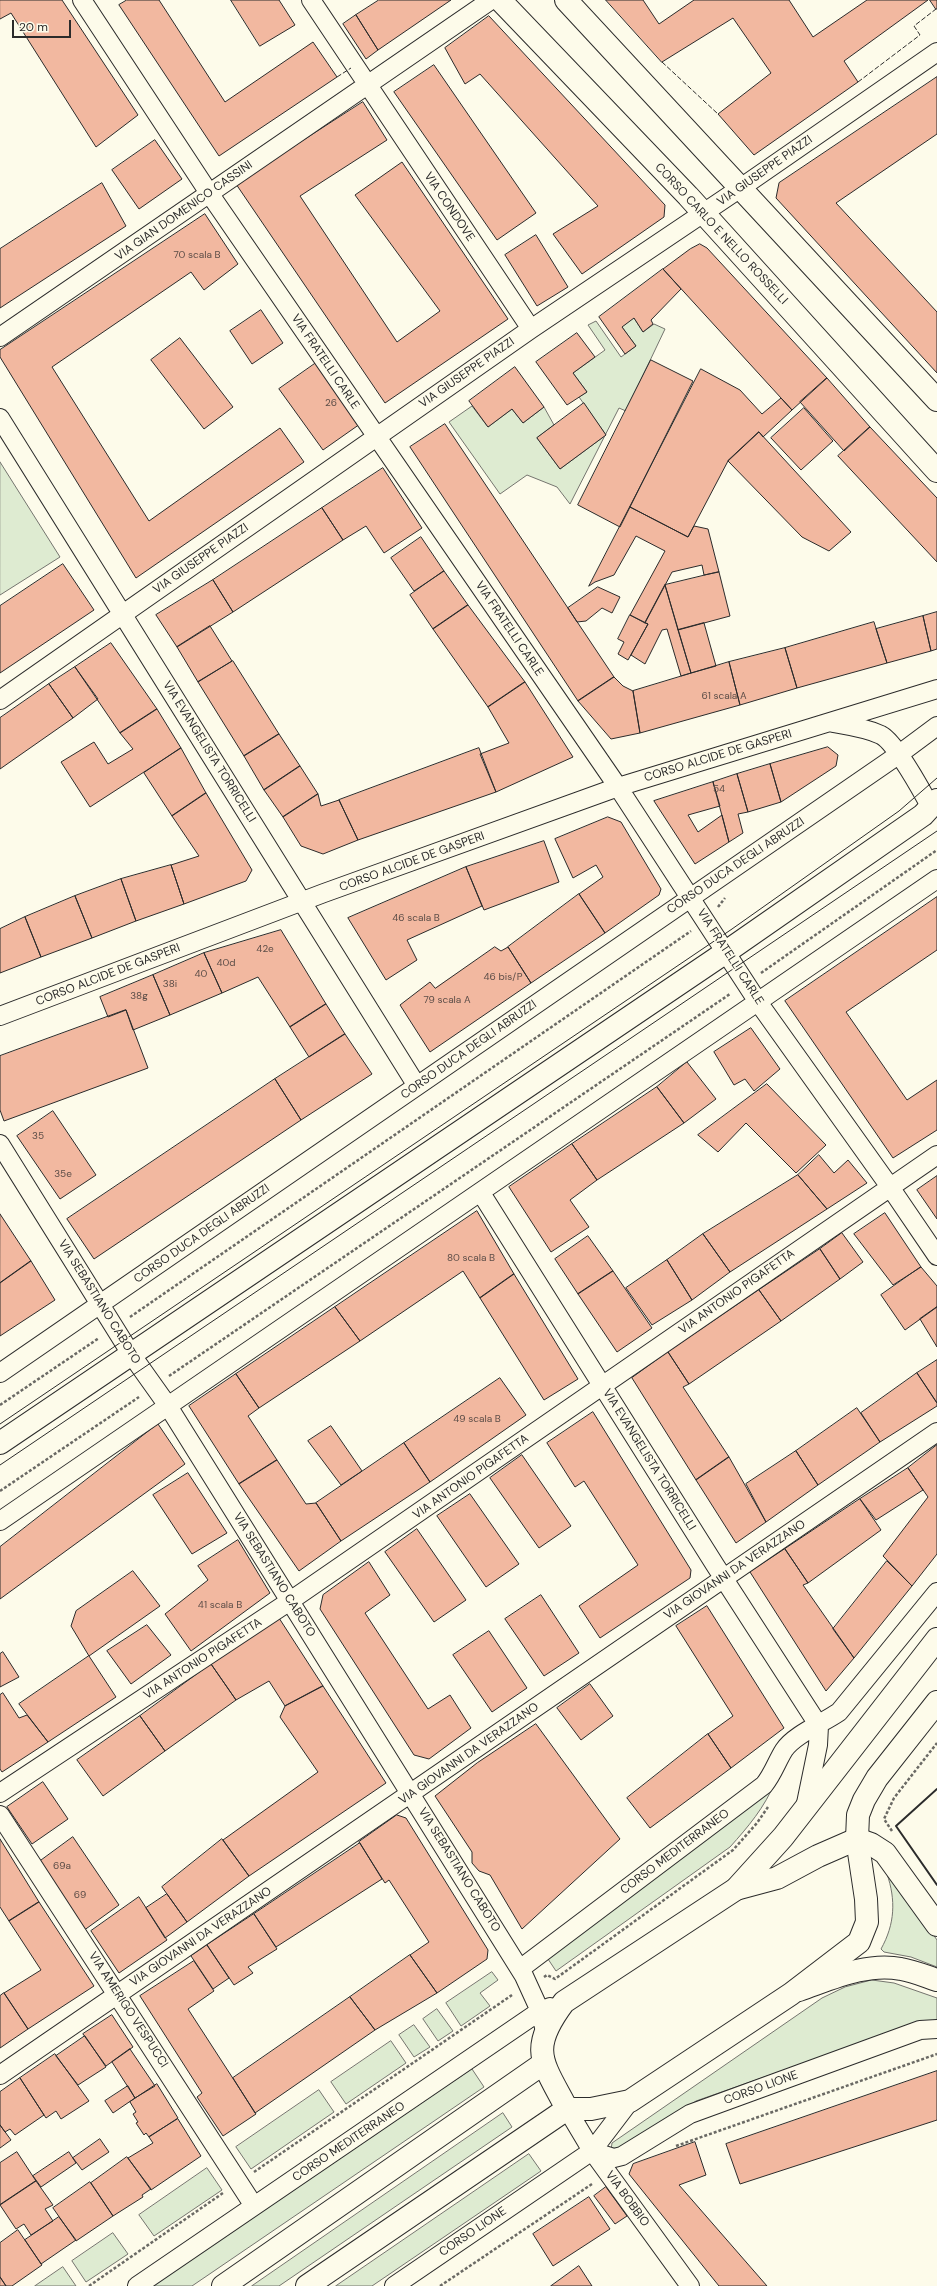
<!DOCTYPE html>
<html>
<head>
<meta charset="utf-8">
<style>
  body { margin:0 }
  #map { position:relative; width:937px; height:2286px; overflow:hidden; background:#fdfbea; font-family:"DM Sans",sans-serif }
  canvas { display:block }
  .scale { position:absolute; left:12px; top:20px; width:59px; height:18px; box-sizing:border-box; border:2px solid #2b2b2b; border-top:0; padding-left:5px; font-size:12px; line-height:14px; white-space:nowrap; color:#2b2b2b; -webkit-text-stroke:3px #fdfbea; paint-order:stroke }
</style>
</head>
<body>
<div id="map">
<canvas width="937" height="2286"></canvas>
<div class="scale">20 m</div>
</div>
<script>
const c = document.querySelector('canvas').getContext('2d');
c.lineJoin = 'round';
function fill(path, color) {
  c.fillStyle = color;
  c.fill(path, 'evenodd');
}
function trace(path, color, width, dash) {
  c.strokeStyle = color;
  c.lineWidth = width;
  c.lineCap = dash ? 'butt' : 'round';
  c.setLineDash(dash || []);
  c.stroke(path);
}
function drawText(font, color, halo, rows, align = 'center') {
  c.font = font + ' "DM Sans",sans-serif';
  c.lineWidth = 3;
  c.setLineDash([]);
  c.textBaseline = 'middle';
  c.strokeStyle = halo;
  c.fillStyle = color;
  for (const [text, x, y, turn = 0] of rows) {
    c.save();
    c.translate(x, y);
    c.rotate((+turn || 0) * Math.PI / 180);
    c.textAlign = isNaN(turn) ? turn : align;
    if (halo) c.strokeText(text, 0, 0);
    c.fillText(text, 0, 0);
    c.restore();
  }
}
const green = new Path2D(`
  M634,318L643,332L654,324L665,329L626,411L619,408L570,504L557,487L527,475L500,494L449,422L472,406L488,427L512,409L523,423L544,407L554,425L537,438L560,469L606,435L579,397L587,392L573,373L605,350L588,325L596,321L621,357L636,346L622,327Z
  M0,462L60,557L0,595Z
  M775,1782C765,1807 748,1827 730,1847L556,1971L548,1959Z
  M887,1874L892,1875L937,1940V1967L911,1957L884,1952L881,1949C895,1924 896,1900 887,1874Z
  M492,1972L498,1980L480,1993L490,2006L461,2026L446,2003Z
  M872,1980L894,1983L937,1998V2022H921L696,2101L631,2145L611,2150L612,2143L822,1998L845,1987Z
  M437,2009L453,2031L438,2041L423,2019Z
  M414,2025L430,2047L414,2057L399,2035Z
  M391,2041L406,2063L346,2104L331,2082Z
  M472,2069L484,2087L192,2286H153Z
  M319,2090L334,2112L251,2169L236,2147Z
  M503,2113L512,2127L279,2286H252Z
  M529,2154L541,2171L372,2286H336Z
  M207,2168L222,2190L154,2236L139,2215Z
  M113,2233L128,2254L86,2282L72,2261Z
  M63,2267L76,2286H35Z`);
const building = new Path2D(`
  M0,0H62L138,115L96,147L11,13L0,19Z
  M127,0H159L225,102L313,42L337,77L219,156L119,5Z
  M231,0H279L295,25L260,46Z
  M379,0H451L378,50L356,15Z
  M606,0H643L659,24L694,0H789L813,37L867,0H928L844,61L858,82L754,155L718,114L771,73L733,18L662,62Z
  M930,0H937V9H936Z
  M356,15L378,50L366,59L343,24Z
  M489,16L665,205L664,217L582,274L553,234L598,206L480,74L465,84L445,48Z
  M434,65L536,213L497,240L394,92Z
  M937,77V134L836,203L937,312V373L776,198L779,183Z
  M363,102L387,140L300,196L397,342L440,311L355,195L402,162L508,319L385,403L236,184Z
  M155,140L182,179L139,209L112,170Z
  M102,183L126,226L0,308V249Z
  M205,214L238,264L204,290L191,272L52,367L149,521L280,428L304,462L136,578L0,357V350Z
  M536,235L568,287L537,306L505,255Z
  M700,244L707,248L827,378L792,410L663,269L690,249Z
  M663,269L681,289L651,320L653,324L643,332L634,318L622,327L636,346L625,354L599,317Z
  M261,310L283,343L252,364L230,331Z
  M577,333L595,357L573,373L587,392L567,405L536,362Z
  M180,338L233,407L204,429L151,360Z
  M651,360L693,381L620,527L578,505Z
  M316,363L360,424L323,450L279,389Z
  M515,367L544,407L523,423L512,409L488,427L469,401Z
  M701,369L740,390L762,414L781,398L792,410L763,437L759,432L728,461L688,537L630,507Z
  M827,378L870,427L844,451L800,402Z
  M584,403L606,435L560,469L537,438Z
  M804,408L833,441L801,470L771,438Z
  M445,424L614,677L578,701L410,447Z
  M870,427L937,498V562L838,456Z
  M759,432L851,532L829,551L802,537L728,461Z
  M383,468L422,528L384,553L366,526L343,540L322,508Z
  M630,507L688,537L694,526L708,529L719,572L704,575L702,565L672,572L645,623L630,615L665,551L636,536L614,575L595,582L589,586Z
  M322,508L343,540L233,612L213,580Z
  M421,537L444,571L414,591L391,558Z
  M63,564L94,610L0,673V606Z
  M444,571L468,605L433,629L410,595Z
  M719,572L730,616L678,630L665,585Z
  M213,580L233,612L177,647L156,615Z
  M665,585L691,673L681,676L667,629L662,630L645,664L631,655L648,624L645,623Z
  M598,587L620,597L612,613L602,608L586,621L577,622L568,608Z
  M468,605L525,682L488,707L433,629Z
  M937,612V649L931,651L923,616Z
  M630,615L648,624L628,660L618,654L624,642L618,639Z
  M923,616L931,651L887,663L876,629Z
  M874,622L887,663L797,688L785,648Z
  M704,623L716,666L691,673L678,630Z
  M210,626L232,661L198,682L177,647Z
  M111,643L157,709L120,733L75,667Z
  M785,648L797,688L740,705L729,662Z
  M233,661L279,734L244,756L198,682Z
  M729,662L740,705L640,733L633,691Z
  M75,667L98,699L73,718L49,684Z
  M614,677L623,686L633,691L640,733L611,739L578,701Z
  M525,682L573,757L496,792L480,754L509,743L488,707Z
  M49,684L73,718L0,769V718Z
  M157,709L181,748L90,807L61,762L94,742L108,764L133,749L120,733Z
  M279,734L300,766L264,790L244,756Z
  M828,747L838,755L836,766L781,802L770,764Z
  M181,748L206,793L172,816L144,773Z
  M479,748L496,792L358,840L339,800Z
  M770,764L781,802L748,812L737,774Z
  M300,766L318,794L283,817L264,790Z
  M737,774L748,812L738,814L743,833L729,842L713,782Z
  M713,782L720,806L688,815L698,832L722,815L729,842L695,864L654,801Z
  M206,793L252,870L246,881L184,904L171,865L199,856L172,816Z
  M318,794L321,806L339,800L358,840L323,854L301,846L283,817Z
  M608,817L621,822L661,889L659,895L605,933L579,894L603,877L596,865L573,878L555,839Z
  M544,841L559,882L484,910L466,867Z
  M171,865L184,904L136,921L121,879Z
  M466,867L482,906L407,940L417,960L386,980L348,918Z
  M121,879L136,921L92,938L75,896Z
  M579,894L605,933L531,983L508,947Z
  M75,896L92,938L41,957L25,917Z
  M937,897V950L846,1012L907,1100L937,1080V1130L893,1158L785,1001Z
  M25,917L41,957L0,973V929Z
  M281,930L326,1004L290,1027L258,977L222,993L204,953Z
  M495,947L501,951L508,947L531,983L430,1052L400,1005L430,982L435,988Z
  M204,953L222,993L170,1015L153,975Z
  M153,975L170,1015L133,1030L126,1010L108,1017L100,997Z
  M326,1004L345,1034L309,1057L290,1027Z
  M126,1010L148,1068L4,1121L0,1110V1056Z
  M751,1028L780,1069L754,1091L745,1079L734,1085L714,1052Z
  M345,1034L372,1074L301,1120L275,1079Z
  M687,1062L716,1099L684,1123L657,1087Z
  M275,1079L301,1120L94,1259L67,1219Z
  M767,1084L826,1145L796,1173L746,1123L718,1152L698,1135Z
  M657,1087L684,1123L597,1180L572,1144Z
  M53,1111L96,1175L60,1199L17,1136Z
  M572,1144L597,1180L570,1200L589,1227L551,1252L509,1187Z
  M819,1155L834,1173L848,1160L867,1183L827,1209L798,1175Z
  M798,1175L827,1209L730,1272L703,1234Z
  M937,1176V1219L917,1190Z
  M477,1211L514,1274L480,1298L463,1271L360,1341L335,1307Z
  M885,1213L921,1267L893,1285L854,1234Z
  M0,1214L31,1261L0,1283Z
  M842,1233L863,1262L840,1279L820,1249Z
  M703,1234L730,1272L692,1300L667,1260Z
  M588,1236L613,1271L578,1294L555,1259Z
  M820,1249L840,1279L781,1321L759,1290Z
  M667,1260L692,1300L652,1325L626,1288Z
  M31,1261L55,1300L0,1336V1283Z
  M921,1267L937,1286V1307L905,1330L881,1295Z
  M613,1271L652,1328L617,1352L578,1294Z
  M514,1274L578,1379L544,1400L480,1298Z
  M759,1290L781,1321L689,1384L668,1352Z
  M335,1307L360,1341L259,1408L236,1374Z
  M937,1307V1347L920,1319Z
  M668,1352L689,1384L683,1387L729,1457L696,1480L632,1378Z
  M937,1360V1403L917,1373Z
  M917,1373L937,1403V1406L880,1442L861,1413Z
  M236,1374L259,1408L248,1416L277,1460L239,1484L189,1406Z
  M500,1378L526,1415L430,1482L404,1443Z
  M857,1408L880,1442L818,1485L796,1451Z
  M593,1412L691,1570L690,1578L600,1638L579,1606L638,1565L584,1481L575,1487L547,1443Z
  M158,1424L185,1464L0,1599V1547Z
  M331,1426L362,1471L341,1485L308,1441Z
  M404,1443L430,1482L341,1541L316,1503Z
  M937,1445V1554L912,1586L883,1556L928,1497L908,1468Z
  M796,1451L818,1485L766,1522L746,1484Z
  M522,1455L571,1526L539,1548L490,1478Z
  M729,1457L766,1522L736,1543L696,1480Z
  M277,1460L306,1504L316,1503L341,1541L299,1571L239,1484Z
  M908,1468L923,1490L876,1520L860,1499Z
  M188,1473L227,1533L192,1554L153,1495Z
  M470,1494L519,1564L486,1587L437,1516Z
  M860,1499L881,1530L808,1583L785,1549Z
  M417,1529L466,1600L434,1622L385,1552Z
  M238,1540L270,1593L191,1651L165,1614L208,1580L198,1566Z
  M785,1549L808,1583L803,1585L854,1658L826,1691L750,1572Z
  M887,1561L912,1586L854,1658L833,1629Z
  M369,1562L390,1595L365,1613L428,1709L450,1695L471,1728L429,1759L414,1755L320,1609L323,1595Z
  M133,1571L160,1606L89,1656L71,1626L76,1611Z
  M541,1595L579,1653L544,1676L505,1619Z
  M707,1606L784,1728L731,1768L708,1734L733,1716L676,1626Z
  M279,1618L323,1686L285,1706L269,1681L236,1700L211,1664Z
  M147,1625L171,1655L131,1684L107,1651Z
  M489,1631L527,1688L492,1712L453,1655Z
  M3,1652L19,1677L0,1687V1654Z
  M89,1656L116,1697L48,1742L19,1704Z
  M211,1664L236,1700L165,1751L140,1716Z
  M590,1684L613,1716L581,1740L557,1708Z
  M323,1686L386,1783L249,1876L223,1840L318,1772L280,1717L285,1706Z
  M3,1693L19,1718L27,1715L48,1742L2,1772L0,1769V1695Z
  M140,1716L165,1751L103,1796L77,1760Z
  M536,1724L620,1839L522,1929L490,1875L479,1871L472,1863V1852L435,1796L477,1763Z
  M708,1734L731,1768L650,1828L627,1798Z
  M43,1782L68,1819L32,1844L7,1807Z
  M397,1815L406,1818L488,1950L487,1959L437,1993L410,1955L429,1942L389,1880L385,1883L359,1842Z
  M73,1837L119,1905L83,1931L39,1862Z
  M0,1839L39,1902L9,1921L0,1907Z
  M222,1839L249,1876L187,1922L162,1887Z
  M360,1843L382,1879L276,1947L254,1914Z
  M167,1894L187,1922L165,1938L146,1908Z
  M139,1897L167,1940L119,1973L91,1931Z
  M39,1902L94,1986L28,2029L4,1993L41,1970L9,1921Z
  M254,1914L277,1949L248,1967L253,1973L234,1985L207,1945Z
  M207,1945L229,1978L213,1989L191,1956Z
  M410,1955L437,1993L375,2030L350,1997Z
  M194,1961L214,1991L188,2009L256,2114L223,2136L197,2097L202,2093L140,1996Z
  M4,1993L28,2029L0,2048V1996Z
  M350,1997L375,2030L255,2113L233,2078Z
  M112,2015L133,2047L106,2066L83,2034Z
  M85,2036L106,2067L78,2085L56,2056Z
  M130,2049L155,2086L135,2098L112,2062Z
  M55,2054L89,2101L61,2119L56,2111L46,2118L20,2078Z
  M937,2071V2120L740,2184L726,2144Z
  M20,2078L44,2115L15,2135L10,2129L5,2132L0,2125V2092Z
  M157,2084L178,2118L149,2137L146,2133L144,2135L136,2123L138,2122L133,2114L136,2112L130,2102Z
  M128,2086L135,2098L113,2113L105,2101Z
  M178,2119L201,2156L151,2190L128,2158L153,2143L149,2137Z
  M0,2125L11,2140L0,2148Z
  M100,2139L109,2152L82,2170L73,2158Z
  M695,2142L706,2175L679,2185L767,2286H719L629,2174L633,2164Z
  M17,2152L36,2181L0,2205V2163Z
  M69,2152L76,2163L41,2187L33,2176Z
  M127,2157L151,2189L142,2195L143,2197L113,2216L91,2183Z
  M36,2181L53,2205L45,2209L53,2221L31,2235L24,2224L16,2229L0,2205Z
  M90,2182L113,2216L76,2241L53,2208Z
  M606,2187L627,2216L615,2224L594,2196Z
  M589,2197L610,2229L553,2266L533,2234Z
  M59,2217L76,2240L41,2264L25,2240Z
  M18,2230L42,2265L12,2286H6L0,2277V2243Z
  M579,2266L592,2286H551Z
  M0,2277L6,2286H0Z`);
const path = new Path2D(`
  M718,907L725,898
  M761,973L937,850
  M130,1317L691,931
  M169,1376L730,994
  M0,1405L99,1338
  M0,1491L139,1397
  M892,1831L884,1819L894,1798L937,1743
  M544,1977L547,1975L555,1979L733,1850L757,1823L768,1807
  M676,2146L937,2054
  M254,2172L512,1995
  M89,2286L223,2193
  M440,2286L592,2184`);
const minor = new Path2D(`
  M82,0L209,193L618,787L758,1002L890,1187L937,1256
  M311,0L531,329
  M0,337L491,0
  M0,418L417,1086
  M0,700L531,329L742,187L937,52
  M833,723C850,726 866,728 881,735C895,742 923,793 931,808
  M0,1016L324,893L618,787L937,689
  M0,1144L131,1354L168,1406L524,1976L540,2011L545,2031
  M481,1193L715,1565L819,1726
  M0,1373L898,755L937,726
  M0,1521L937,879
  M0,1793L290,1601L937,1155
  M805,1808L818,1745L819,1726
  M0,1815L254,2206
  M520,1969L764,1785C773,1774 777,1761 784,1750C794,1735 823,1723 839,1712L937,1592
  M0,2075L937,1432
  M567,2109L592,2151L690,2286
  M592,2151L614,2158L622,2156L690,2114L920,2030L937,2029
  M137,2286L540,2011L550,2007
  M394,2286L592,2151L630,2101`);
const tertiary = new Path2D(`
  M500,0L688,196L937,471
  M566,0L937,400
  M736,1889L777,1878L818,1856L857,1839L871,1844L885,1853L937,1925
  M799,1990C831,1979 867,1962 901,1969C913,1971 925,1976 937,1980`);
const secondary = new Path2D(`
  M0,1443L726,952L923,815L937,800
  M567,2109C542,2061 528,2050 564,2002L736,1889L783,1837L937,1639
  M567,2109H591L630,2101L791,1994L859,1942L867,1922L866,1899L857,1839L858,1815L864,1800L877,1778L937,1702
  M223,2286L544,2063
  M307,2286L567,2109`);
const tram = new Path2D(`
  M0,1424L732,929L899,811L937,778
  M0,1465L937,831`);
const fence = new Path2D(`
  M662,62L718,114
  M337,77L351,68
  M858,82L920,35L914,26L936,9`);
const wall = new Path2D(`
  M937,1789L896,1826L937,1885`);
const numberNames = [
  ["70 scala B",197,255],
  ["26",331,403],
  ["61 scala A",724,696],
  ["54",719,789],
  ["46 scala B",416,918],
  ["42e",265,949],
  ["40d",226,963],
  ["40",201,974],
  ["46 bis/P",503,977],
  ["38i",170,984],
  ["38g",139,996],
  ["79 scala A",447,1000],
  ["35",38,1136],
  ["35e",63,1174],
  ["80 scala B",471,1258],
  ["49 scala B",477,1419],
  ["41 scala B",220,1605],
  ["69a",62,1866],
  ["69",80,1895]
];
const streetNames = [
  ["VIA GIUSEPPE PIAZZI",765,171,-35],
  ["VIA CONDOVE",449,207,56],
  ["VIA GIAN DOMENICO CASSINI",184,211,-35],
  ["CORSO CARLO E NELLO ROSSELLI",721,234,47],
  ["VIA FRATELLI CARLE",325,362,56],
  ["VIA GIUSEPPE PIAZZI",467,373,-35],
  ["VIA GIUSEPPE PIAZZI",201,559,-35],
  ["VIA FRATELLI CARLE",509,629,56],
  ["VIA EVANGELISTA TORRICELLI",209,752,58],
  ["CORSO ALCIDE DE GASPERI",718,756,-17],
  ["CORSO ALCIDE DE GASPERI",412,862,-20],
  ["CORSO DUCA DEGLI ABRUZZI",736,866,-34],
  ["VIA FRATELLI CARLE",730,957,57],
  ["CORSO ALCIDE DE GASPERI",108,975,-21],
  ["CORSO DUCA DEGLI ABRUZZI",469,1050,-35],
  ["CORSO DUCA DEGLI ABRUZZI",202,1234,-35],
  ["VIA ANTONIO PIGAFETTA",737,1292,-35],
  ["VIA SEBASTIANO CABOTO",99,1302,58],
  ["VIA EVANGELISTA TORRICELLI",649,1460,58],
  ["VIA ANTONIO PIGAFETTA",471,1477,-35],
  ["VIA GIOVANNI DA VERAZZANO",735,1570,-34],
  ["VIA SEBASTIANO CABOTO",274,1575,58],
  ["VIA ANTONIO PIGAFETTA",203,1659,-33],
  ["VIA GIOVANNI DA VERAZZANO",469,1754,-35],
  ["CORSO MEDITERRANEO",675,1852,-37],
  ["VIA SEBASTIANO CABOTO",459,1870,58],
  ["VIA GIOVANNI DA VERAZZANO",201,1937,-34],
  ["VIA AMERIGO VESPUCCI",128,2010,57],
  ["CORSO LIONE",761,2088,-20],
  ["CORSO MEDITERRANEO",349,2142,-34],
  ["VIA BOBBIO",627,2199,54],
  ["CORSO LIONE",473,2232,-34]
];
fill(green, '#deebd1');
trace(green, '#74746e', 1);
fill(building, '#f2b8a0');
trace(building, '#2b2b2b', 1);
trace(minor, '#2b2b2b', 20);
trace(tertiary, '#2b2b2b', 24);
trace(secondary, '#2b2b2b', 24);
trace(path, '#6a6964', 2.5, [3, 2]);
trace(minor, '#fdfbea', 18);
trace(tertiary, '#fdfbea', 22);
trace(secondary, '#fdfbea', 22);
trace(tram, '#2b2b2b', 1);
trace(fence, '#2b2b2b', 1, [5, 2]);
trace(wall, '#2b2b2b', 2);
drawText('10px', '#5d4e48', null, numberNames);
drawText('12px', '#2b2b2b', '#fdfbea', streetNames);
</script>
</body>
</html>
